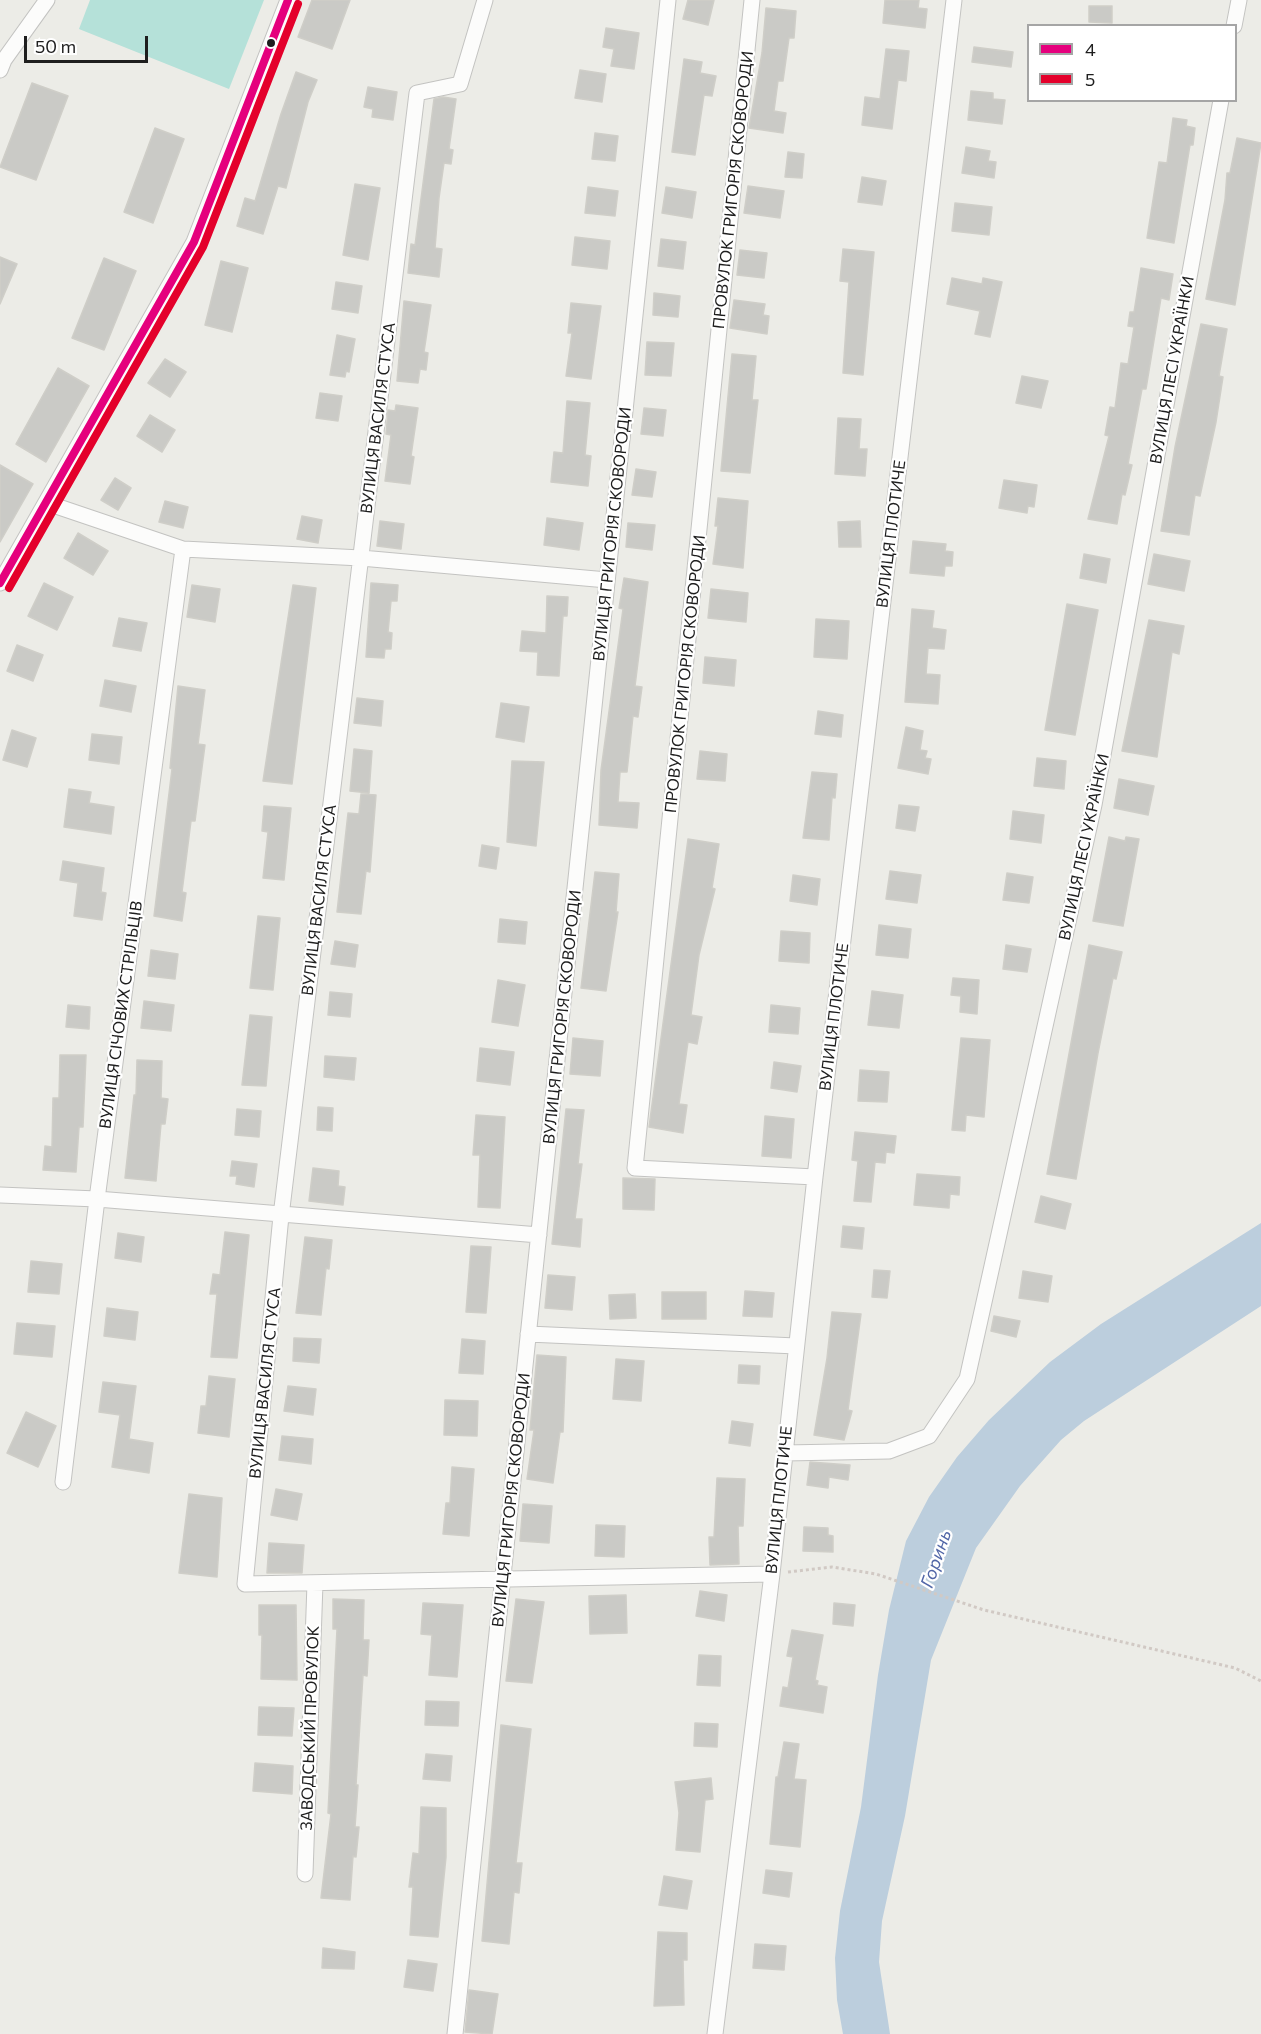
<!DOCTYPE html>
<html>
<head>
<meta charset="utf-8">
<style>
  body { margin:0 }
  #map { position:relative; width:1261px; height:2034px; overflow:hidden; background:#ecece7; font-family:Commissioner,sans-serif }
  canvas { display:block }
  .legend { position:absolute; left:1027px; top:24px; width:210px; height:78px; box-sizing:border-box; background:#fff; border:2px solid #a5a5a5; margin:0; padding:8px 10px; list-style:none; font-size:18px; color:#1e1e1e }
  .legend li { display:flex; align-items:center; gap:12px; height:30px }
  .legend b { width:30px; border:2px solid #a5a5a5 }
  .scale { position:absolute; left:24px; top:36px; width:124px; height:27px; box-sizing:border-box; border:3px solid #1e1e1e; border-top:0; padding-left:8px; font-size:18px; line-height:21px; white-space:nowrap; color:#1e1e1e; -webkit-text-stroke:4px #fff; paint-order:stroke }
</style>
</head>
<body>
<div id="map">
<canvas width="1261" height="2034"></canvas>
<ul class="legend">
<li><b style="height:8px;background:#e5007d"></b>4</li>
<li><b style="height:8px;background:#e4002b"></b>5</li>
</ul>
<div class="scale">50 m</div>
</div>
<script>
const c = document.querySelector('canvas').getContext('2d');
c.lineJoin = 'round';
function fill(path, color) {
  c.fillStyle = color;
  c.fill(path, 'evenodd');
}
function trace(path, color, width, dash) {
  c.strokeStyle = color;
  c.lineWidth = width;
  c.lineCap = dash ? 'butt' : 'round';
  c.setLineDash(dash || []);
  c.stroke(path);
}
function drawText(font, color, halo, rows, align = 'center') {
  c.font = font + ' Commissioner,sans-serif';
  c.lineWidth = 4.5;
  c.setLineDash([]);
  c.textBaseline = 'middle';
  c.strokeStyle = halo;
  c.fillStyle = color;
  for (const [text, x, y, turn = 0] of rows) {
    c.save();
    c.translate(x, y);
    c.rotate((+turn || 0) * Math.PI / 180);
    c.textAlign = isNaN(turn) ? turn : align;
    if (halo) c.strokeText(text, 0, 0);
    c.fillText(text, 0, 0);
    c.restore();
  }
}
const pitch = new Path2D(`
  M90,0H264L229,89L79,29Z`);
const water = new Path2D(`
  M1261,1223V1306L1084,1421L1061,1440L1020,1486L976,1548L931,1660L905,1816L882,1921L879,1962L890,2034H843L837,2000L835,1958L840,1911L861,1807L878,1675L889,1610L906,1541L929,1497L957,1457L989,1420L1050,1362L1101,1324Z`);
const building = new Path2D(`
  M312,0H350L332,49L298,37Z
  M688,0H714L708,25L683,19Z
  M885,0H919L918,8L927,9L925,28L883,23Z
  M1089,6H1112V23L1089,22Z
  M766,8L796,11L794,38H789L783,81H778L774,111L786,113L783,133L749,128L762,53Z
  M606,28L639,33L634,69L611,66L614,49L603,47Z
  M974,47L1013,52L1011,67L972,62Z
  M886,49L909,51L906,81L898,80L892,129L862,125L865,97L880,99Z
  M684,59L702,62L700,73L716,76L712,96L704,95L695,155L672,152Z
  M580,70L606,74L602,102L575,98Z
  M296,72L317,80L308,102L286,188L278,186L263,234L237,226L245,198L255,201L281,114Z
  M32,83L68,96L36,180L0,167Z
  M368,87L397,92L393,120L372,117L373,109L364,107Z
  M971,91L993,93V99L1005,100L1002,124L968,120Z
  M443,97L456,99L449,149L453,150L451,164L444,163L439,198L435,248L442,249L439,277L408,273L411,244L415,245L434,99Z
  M1173,118L1187,120L1186,126L1195,128L1193,145H1190L1174,243L1147,238L1159,162L1167,163Z
  M155,128L184,139L153,223L124,212Z
  M595,133L618,136L615,161L592,159Z
  M1237,138L1261,143L1235,305L1206,299L1225,200L1227,173H1230Z
  M966,147L990,151L988,161L996,162L994,178L962,173Z
  M788,152L804,154L802,178L785,177Z
  M862,177L886,181L882,205L858,202Z
  M355,184L380,188L368,260L343,255Z
  M748,186L784,191L780,218L744,213Z
  M588,187L618,191L615,216L585,213Z
  M666,187L696,192L692,218L662,213Z
  M955,203L992,207L989,235L952,231Z
  M575,237L610,241L607,269L572,265Z
  M661,239L686,242L683,269L658,266Z
  M843,249L874,252L863,375L843,373L849,282L840,281Z
  M740,250L767,253L764,278L737,275Z
  M0,257L17,264L0,304Z
  M104,258L136,271L104,350L72,338Z
  M221,261L248,268L232,332L205,325Z
  M1141,268L1173,274L1169,300L1161,298L1146,389H1142L1128,464L1132,465L1125,495L1122,494L1117,524L1088,519L1109,436L1105,435L1110,407L1115,408L1121,363L1128,364L1134,327L1128,326L1130,312H1134Z
  M952,278L982,284L983,278L1002,282L990,337L975,334L980,311L947,304Z
  M336,282L362,286L358,313L332,309Z
  M654,293L680,296L678,317L653,315Z
  M734,300L765,304L763,315L769,316L767,334L730,328Z
  M404,301L431,305L424,352L428,353L426,370L420,369L418,383L397,381Z
  M571,303L601,306L591,379L566,376L572,333H568Z
  M1201,324L1227,329L1219,376L1223,377L1216,422L1200,496L1195,495L1189,535L1161,531L1175,447Z
  M337,335L355,339L349,372L346,371L345,377L330,375Z
  M647,342L674,343L671,376L645,375Z
  M732,354L756,356L752,400H758L750,473L721,471Z
  M165,359L186,372L170,397L148,383Z
  M58,368L89,386L46,462L16,444Z
  M1022,376L1048,381L1041,408L1016,403Z
  M320,393L342,396L338,421L316,418Z
  M567,401L590,403L585,455L591,456L588,486L551,482L554,452L563,453Z
  M396,405L418,408L411,456L414,457L410,484L385,481L391,435L386,434L388,410L395,411Z
  M644,408L666,410L663,436L641,434Z
  M150,415L175,430L162,452L137,436Z
  M838,418L861,419L859,449H867L865,476L835,474Z
  M0,465L33,484L0,542Z
  M636,469L656,472L652,497L632,495Z
  M115,478L131,488L118,510L101,500Z
  M1004,480L1037,485L1034,507L1028,506L1027,513L999,508Z
  M718,498L748,501L743,568L713,564L718,526H715Z
  M165,501L188,507L183,528L159,522Z
  M302,516L322,520L318,543L297,539Z
  M547,518L583,523L579,550L544,545Z
  M380,521L404,524L401,549L377,546Z
  M860,521L861,547H839L838,522Z
  M628,523L655,525L652,550L626,547Z
  M78,533L108,551L93,575L64,558Z
  M913,541L946,544L945,551L953,552L952,566H945L944,576L910,573Z
  M1084,554L1110,559L1106,583L1080,578Z
  M1154,554L1190,561L1184,591L1148,584Z
  M624,578L648,582L635,686L642,687L638,717L633,716L627,772H620L618,802L639,803L637,828L599,825L601,770L623,609L619,608Z
  M44,583L73,597L57,630L28,616Z
  M371,583L398,585L397,601H391L388,632L392,633L391,649H385L384,658L366,657Z
  M192,585L220,589L215,622L187,617Z
  M293,585L316,588L292,784L263,781Z
  M711,589L748,593L746,622L708,618Z
  M547,596L568,597L567,616H563L559,676L537,675L538,652L520,651L522,631L546,633Z
  M1067,604L1098,610L1075,735L1045,730Z
  M912,609L934,611L932,628L946,630L944,649L928,648L926,674L940,675L938,704L905,702Z
  M119,618L147,623L141,651L113,646Z
  M816,619L849,621L847,659L814,657Z
  M1149,620L1184,626L1179,654L1172,652L1157,757L1122,751Z
  M17,645L43,655L33,681L7,671Z
  M705,657L736,660L734,686L703,683Z
  M105,680L136,686L131,712L100,706Z
  M178,686L205,690L198,744L205,745L195,821H191L182,892L186,893L182,921L154,916L172,769L170,768Z
  M357,698L383,701L381,726L354,723Z
  M501,703L529,707L524,742L496,737Z
  M818,711L843,715L841,737L815,734Z
  M906,727L923,731L920,750L927,751L925,758L931,759L928,774L898,768Z
  M12,730L36,738L27,767L3,760Z
  M92,734L122,737L119,764L89,760Z
  M354,749L372,751L369,793L350,791Z
  M700,751L727,754L725,781L697,779Z
  M1037,758L1066,761L1064,789L1034,786Z
  M512,761L544,762L536,846L507,842Z
  M812,772L837,774L835,798L832,797L829,840L803,838Z
  M1119,779L1154,786L1148,815L1114,808Z
  M69,789L91,792L89,803L114,807L111,834L64,827Z
  M361,794L376,795L370,872L366,871L361,914L337,912L348,813L359,814Z
  M899,805L919,807L915,831L896,828Z
  M264,806L291,808L284,880L263,878L268,832L262,831Z
  M1013,811L1044,815L1041,843L1010,839Z
  M1109,837L1125,841L1126,837L1139,839L1123,926L1093,921Z
  M688,839L719,844L712,888L715,889L699,955L691,1015L702,1017L697,1044L688,1042L679,1104L687,1105L683,1133L649,1127Z
  M482,845L499,848L496,869L479,866Z
  M63,861L104,868L101,892L106,893L102,920L74,916L78,883L60,880Z
  M890,871L921,875L917,903L886,899Z
  M595,872L619,874L616,912H618L606,991L581,988Z
  M1007,873L1033,877L1029,903L1003,900Z
  M793,875L820,879L817,905L790,901Z
  M258,916L280,918L273,990L250,988Z
  M500,919L527,922L525,944L498,942Z
  M879,925L911,929L908,958L876,955Z
  M781,931L810,933L809,963L779,961Z
  M335,941L358,945L355,967L331,964Z
  M1006,945L1031,949L1027,972L1003,969Z
  M1089,945L1122,952L1116,979L1113,978L1098,1053L1076,1179L1047,1174Z
  M151,950L178,954L175,979L148,976Z
  M953,978L979,980L977,1014L960,1012L961,996L951,995Z
  M498,980L525,985L518,1026L492,1022Z
  M872,991L903,995L899,1028L868,1025Z
  M330,992L352,994L350,1017L328,1015Z
  M144,1001L174,1005L171,1031L141,1028Z
  M68,1005L90,1007L89,1029L66,1027Z
  M771,1005L800,1008L798,1034L769,1032Z
  M250,1015L272,1017L266,1086L242,1085Z
  M573,1038L603,1041L600,1076L570,1074Z
  M961,1038L990,1040L984,1117L966,1115L965,1131L952,1130Z
  M480,1048L514,1052L510,1085L477,1081Z
  M60,1055H86L83,1127H79L76,1172L43,1170L45,1146L52,1147L53,1098H59Z
  M325,1056L356,1058L354,1080L324,1077Z
  M137,1060L162,1061L161,1098L168,1099L165,1124H161L156,1181L125,1178L134,1095H136Z
  M774,1062L801,1066L797,1092L771,1088Z
  M860,1070L889,1072L887,1102L858,1101Z
  M318,1107L333,1108L332,1131L317,1130Z
  M237,1109L261,1111L259,1137L235,1135Z
  M566,1109L584,1110L578,1164H582L575,1219H582L580,1247L552,1244Z
  M476,1115L505,1117L500,1208L478,1207L480,1155H473Z
  M765,1116L794,1119L791,1158L762,1156Z
  M855,1132L896,1136L894,1153L886,1152L885,1163L875,1162L871,1202L854,1201L858,1161L852,1160Z
  M232,1161L257,1164L254,1187L236,1184L237,1176H230Z
  M313,1168L339,1171L338,1186L345,1187L343,1205L309,1201Z
  M917,1174L960,1177L959,1195L950,1194L949,1208L914,1205Z
  M623,1178L655,1179L654,1210L623,1209Z
  M1041,1196L1071,1204L1065,1229L1035,1222Z
  M843,1226L864,1228L862,1249L841,1247Z
  M225,1232L249,1235L237,1358L211,1357L217,1294H210L213,1274L220,1275Z
  M118,1233L144,1237L141,1262L115,1258Z
  M305,1237L332,1240L329,1269L326,1268L321,1315L296,1313Z
  M471,1246L491,1247L486,1313L466,1312Z
  M31,1261L62,1264L59,1294L28,1292Z
  M874,1270L890,1271L887,1298L872,1297Z
  M1023,1271L1052,1276L1048,1302L1019,1298Z
  M548,1275L575,1277L572,1310L545,1308Z
  M745,1291L774,1293L772,1317L743,1316Z
  M662,1292H706V1319H662Z
  M635,1294L636,1318L610,1319L609,1295Z
  M107,1308L138,1312L135,1340L104,1336Z
  M832,1312L861,1314L848,1410L852,1411L844,1440L814,1435L827,1358Z
  M994,1316L1020,1321L1016,1337L991,1331Z
  M17,1323L55,1326L52,1357L14,1354Z
  M294,1338L321,1339L319,1363L293,1361Z
  M462,1339L485,1341L483,1374L459,1373Z
  M537,1355L566,1357L563,1432H560L553,1483L527,1479L534,1430H530Z
  M616,1359L644,1361L641,1401L613,1399Z
  M739,1365L760,1366L759,1384L738,1383Z
  M209,1376L235,1379L229,1437L198,1433L201,1406H206Z
  M103,1382L136,1386L129,1439L153,1443L149,1473L112,1467L120,1415L99,1412Z
  M288,1386L316,1389L313,1415L284,1411Z
  M445,1400L478,1401L477,1436L444,1435Z
  M26,1412L56,1426L38,1467L7,1453Z
  M732,1421L753,1424L750,1446L729,1443Z
  M282,1436L313,1439L311,1464L279,1460Z
  M810,1462L850,1465L848,1480L829,1477L828,1488L807,1485Z
  M452,1467L474,1469L469,1536L443,1534L446,1503H450Z
  M717,1478L745,1479L743,1526H738L739,1564L710,1565L709,1537H714Z
  M276,1489L302,1494L297,1520L271,1515Z
  M189,1494L222,1498L217,1577L179,1573Z
  M523,1504L552,1506L549,1543L520,1541Z
  M596,1525L625,1526L624,1557L595,1556Z
  M804,1527L828,1528V1535L833,1536V1552L803,1551Z
  M269,1543L304,1545L302,1573H267Z
  M700,1591L727,1595L724,1621L696,1616Z
  M626,1595L627,1633L590,1634L589,1596Z
  M333,1599L364,1600L363,1640H369L367,1676L363,1675L356,1785H358L355,1827H359L356,1857L353,1856L350,1900L321,1898L331,1814L328,1813L337,1629H333Z
  M516,1599L544,1602L532,1683L506,1681Z
  M423,1603L463,1605L457,1677L429,1675L432,1635L421,1634Z
  M834,1603L855,1605L853,1626L833,1624Z
  M259,1605H296L297,1680L261,1679L262,1635H259Z
  M792,1630L823,1635L815,1680L818,1681L817,1685L827,1687L823,1713L780,1706L783,1687L788,1688L793,1657L787,1656Z
  M699,1655L721,1656L720,1686L697,1685Z
  M426,1701L459,1702L458,1726L425,1725Z
  M259,1707L294,1708L292,1736L258,1735Z
  M695,1723L718,1724L717,1747L694,1746Z
  M501,1725L531,1729L516,1863H522L519,1893L514,1892L509,1944L482,1941Z
  M784,1742L799,1744L794,1779L806,1780L800,1847L770,1844L776,1777H778Z
  M426,1754L452,1756L450,1781L423,1779Z
  M255,1763L293,1766L292,1794L253,1791Z
  M711,1778L713,1799L705,1800L700,1852L676,1850L679,1813L675,1782Z
  M421,1807L446,1808V1857L438,1937L410,1935L413,1887H409L413,1853L419,1854Z
  M766,1870L792,1873L789,1897L763,1893Z
  M664,1876L692,1881L687,1909L659,1905Z
  M658,1932L687,1933V1960H683L684,2005L654,2006Z
  M755,1944L786,1946L784,1970L753,1968Z
  M323,1948L355,1952L354,1969L322,1968Z
  M408,1960L437,1964L433,1991L404,1987Z
  M469,1990L498,1994L492,2034L465,2032Z`);
const path = new Path2D(`
  M788,1572L832,1567L876,1574L984,1610L1235,1668L1261,1681`);
const street = new Path2D(`
  M485,0L460,84L417,93L281,1216L245,1584L772,1574
  M752,0L635,1168L815,1177
  M1234,26L1239,0
  M0,70L4,60L47,0
  M47,503L183,549L361,558L607,580
  M0,583L194,242L288,0
  M0,1195L97,1199L539,1235
  M528,1334L796,1346
  M785,1453L889,1451L929,1436L967,1379L1094,805L1221,100
  M63,1482L97,1199L183,549
  M305,1874L315,1583
  M455,2034L668,0
  M715,2034L772,1574L815,1177L954,0`);
const bus1 = new Path2D(`
  M0,583L194,242L288,0`);
const bus2 = new Path2D(`
  M9,588L203,247L298,4`);
const markers = [
  [271,43,5,"#1e1e1e"]
];
const streetNames = [
  ["ПРОВУЛОК ГРИГОРІЯ СКОВОРОДИ",733,190,-84],
  ["ВУЛИЦЯ ЛЕСІ УКРАЇНКИ",1172,370,-80],
  ["ВУЛИЦЯ ВАСИЛЯ СТУСА",378,418,-83],
  ["ВУЛИЦЯ ГРИГОРІЯ СКОВОРОДИ",612,534,-84],
  ["ВУЛИЦЯ ПЛОТИЧЕ",891,534,-83],
  ["ПРОВУЛОК ГРИГОРІЯ СКОВОРОДИ",685,674,-84],
  ["ВУЛИЦЯ ЛЕСІ УКРАЇНКИ",1084,847,-78],
  ["ВУЛИЦЯ ВАСИЛЯ СТУСА",319,900,-83],
  ["ВУЛИЦЯ СІЧОВИХ СТРІЛЬЦІВ",121,1015,-82],
  ["ВУЛИЦЯ ГРИГОРІЯ СКОВОРОДИ",562,1017,-84],
  ["ВУЛИЦЯ ПЛОТИЧЕ",834,1017,-83],
  ["ВУЛИЦЯ ВАСИЛЯ СТУСА",265,1383,-84],
  ["ВУЛИЦЯ ГРИГОРІЯ СКОВОРОДИ",511,1500,-84],
  ["ВУЛИЦЯ ПЛОТИЧЕ",779,1500,-84],
  ["ЗАВОДСЬКИЙ ПРОВУЛОК",310,1728,-88]
];
const waterNames = [
  ["Горинь",936,1559,-71]
];
fill(pitch, '#b5e1d9');
fill(water, '#bccedd');
fill(building, '#cacac6');
trace(building, '#cfcec8', 1.5);
trace(street, '#c3c3c1', 17);
trace(path, '#d1c9c4', 3, [3, 3]);
trace(street, '#fcfcfb', 15);
trace(bus1, '#e5007d', 8);
trace(bus2, '#e4002b', 8);
for (const [x, y, r, color] of markers) {
  const dot = new Path2D();
  dot.arc(x, y, r, 0, 2 * Math.PI);
  c.fillStyle = color;
  c.fill(dot);
  trace(dot, '#fff', 2);
}
drawText('16px', '#1e1e1e', '#fff', streetNames);
drawText('italic 18px', '#5166a7', '#fff', waterNames);
</script>
</body>
</html>
